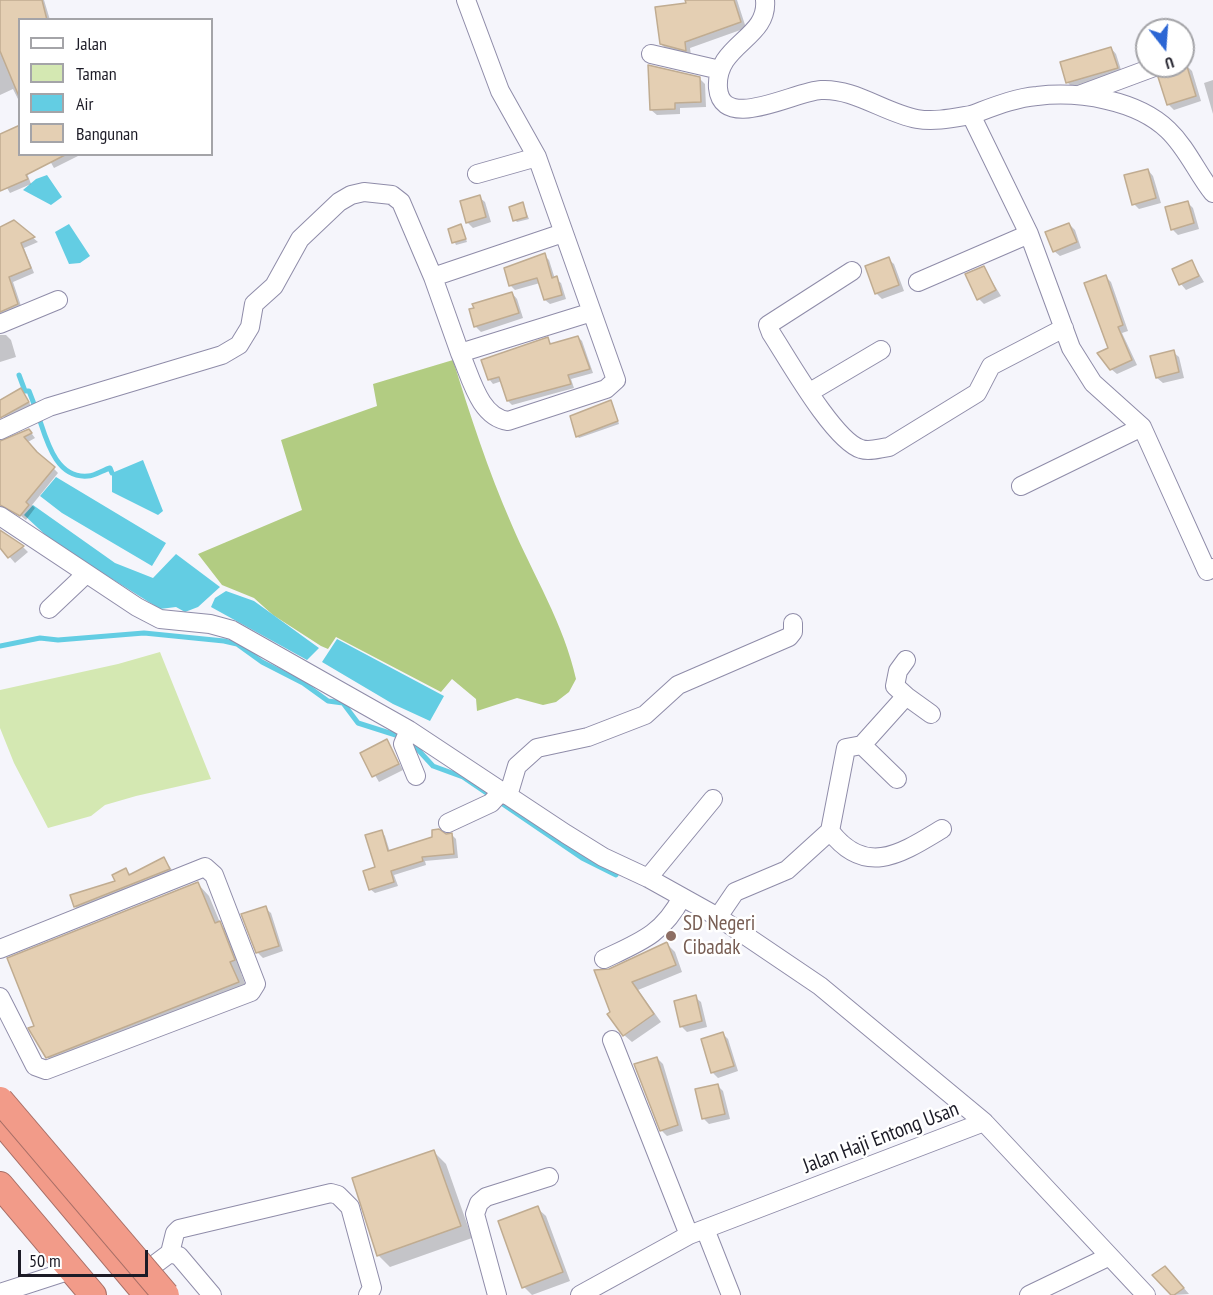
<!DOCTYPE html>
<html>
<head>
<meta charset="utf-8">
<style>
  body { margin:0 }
  #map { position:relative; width:1213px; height:1295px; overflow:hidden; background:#f5f5fb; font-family:"PT Sans Narrow",sans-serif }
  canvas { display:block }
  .legend { position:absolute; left:18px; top:18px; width:195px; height:138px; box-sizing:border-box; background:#fff; border:2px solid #a4a4a8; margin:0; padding:8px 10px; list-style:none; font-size:18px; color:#1c1b26 }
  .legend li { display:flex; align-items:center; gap:12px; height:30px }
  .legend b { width:30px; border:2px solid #a4a4a8 }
  .north { position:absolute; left:1135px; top:18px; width:60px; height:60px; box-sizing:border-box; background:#fff; border:2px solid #a4a4a8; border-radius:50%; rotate:163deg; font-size:16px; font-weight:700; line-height:24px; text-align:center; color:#1c1b26 }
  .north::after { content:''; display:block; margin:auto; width:21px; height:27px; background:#2c66d4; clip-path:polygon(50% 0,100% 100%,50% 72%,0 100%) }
  .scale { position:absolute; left:18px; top:1250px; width:130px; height:27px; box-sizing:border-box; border:3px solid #1c1b26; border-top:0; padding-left:8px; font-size:18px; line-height:21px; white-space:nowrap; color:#1c1b26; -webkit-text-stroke:4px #fff; paint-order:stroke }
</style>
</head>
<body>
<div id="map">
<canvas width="1213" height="1295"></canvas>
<ul class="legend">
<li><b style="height:8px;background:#fff"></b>Jalan</li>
<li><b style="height:16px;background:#d4e8b2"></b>Taman</li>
<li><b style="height:16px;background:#63cde3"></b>Air</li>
<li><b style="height:16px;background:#e4cfb3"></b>Bangunan</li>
</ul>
<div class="north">U</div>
<div class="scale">50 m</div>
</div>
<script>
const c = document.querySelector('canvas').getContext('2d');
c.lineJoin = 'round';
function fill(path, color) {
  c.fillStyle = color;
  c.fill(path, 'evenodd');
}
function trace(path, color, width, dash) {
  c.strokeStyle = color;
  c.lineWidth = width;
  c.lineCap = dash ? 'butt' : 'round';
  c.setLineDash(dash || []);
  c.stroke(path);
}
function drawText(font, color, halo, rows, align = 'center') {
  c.font = font + ' "PT Sans Narrow",sans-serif';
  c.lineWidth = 5;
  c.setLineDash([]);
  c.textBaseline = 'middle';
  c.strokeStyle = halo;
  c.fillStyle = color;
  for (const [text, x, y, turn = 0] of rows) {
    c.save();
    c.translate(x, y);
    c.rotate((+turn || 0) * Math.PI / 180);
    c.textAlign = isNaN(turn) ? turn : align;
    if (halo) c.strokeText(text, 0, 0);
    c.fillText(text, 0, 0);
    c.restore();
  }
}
const green = new Path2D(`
  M160,652L211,779L136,796L105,805L91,816L48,828L14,763L0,728V690L118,664Z`);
const forest = new Path2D(`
  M453,360C470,415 488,470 511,523C533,575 564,624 576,679L569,692L556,702L543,705L517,698L477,711L476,699L452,679L441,692L336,637L328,649L321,646L273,615L254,598L222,585L198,554L302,510L281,440L377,406L373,384Z`);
const water = new Path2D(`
  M47,175L62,197L51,205L23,190L36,179Z
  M69,224L90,256L80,263L69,264L55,232Z
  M143,460L163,511L158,515L112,492V473Z
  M56,477L166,543L152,566L62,513L40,496Z
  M33,505L115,563L153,578L176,554L220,587L198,607L185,612L176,607L160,609L53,542L24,515Z
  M226,591L254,601L319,648L307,660L211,607L215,598Z
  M337,639L444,696L430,721L393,704L322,662Z`);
const shadow = new Path2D(`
  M3,0H44L50,20H20V103L13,89L0,95V2Z
  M693,0H737L746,28L690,48L691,55L667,50L661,44Z
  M1111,48L1116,54L1122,73L1073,88L1068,83Z
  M1186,65L1192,71L1201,101L1174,110L1168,104Z
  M699,78L705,84L706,107L680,108V114L657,115L651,110Z
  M1213,80V114L1204,83Z
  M0,135L20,154L31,184L10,193L0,176Z
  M46,154H78V156L54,168Z
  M1148,170L1153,176L1161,203L1139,209L1134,204Z
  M479,197L485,202L491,222L473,228L467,222Z
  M1188,203L1193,208L1199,229L1178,235L1172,229Z
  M523,204L529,219L517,222L515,220Z
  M14,222L38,242L24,248L34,273L13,282L22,309L0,318V227Z
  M1069,224L1075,230L1081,248L1060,256L1054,251Z
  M461,226L467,242L456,245L449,230Z
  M544,255L549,260L555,279L561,283L566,299L550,304L545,300L540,283L515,290L510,285Z
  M888,259L894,264L904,291L882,299L876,293Z
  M1192,262L1204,282L1186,290L1181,284Z
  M984,268L1001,296L984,304L979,299Z
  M1105,276L1111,282L1128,331L1122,333L1137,365L1117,374L1111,369Z
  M512,293L517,299L523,318L481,332L475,326Z
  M0,335H6L11,340L16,357L0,362Z
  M578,337L582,341L593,373L571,379L574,388L512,405L508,401L502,381L493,384L489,379L548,339L552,345Z
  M1173,352L1179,357L1184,378L1163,383L1157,378L1152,357Z
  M21,390L32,407L7,421L0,409V401Z
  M611,401L619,424L579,438L577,436Z
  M29,430L35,438L28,442L58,473L32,505L35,508L26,520L0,499V443Z
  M0,531L23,547L28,552L15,563L0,546Z
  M387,741L403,770L379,782L362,753Z
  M381,831L385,836L390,852L434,838L433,832L452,835L456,839L458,858L425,861L426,865L394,875L398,886L375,893L370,889L377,868Z
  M164,859L175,874L81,912L75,907L72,896L117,882L126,870L132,876Z
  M198,884L209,896L221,925L231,935L246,972L241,973L249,994L59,1069L47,1057L36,1027Z
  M265,908L271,913L283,951L263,958L257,952Z
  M667,944L675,952L682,972L638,990L661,1022L632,1042L624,1035L612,1013L609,971Z
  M695,997L701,1002L707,1027L687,1032L681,1026Z
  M723,1034L728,1039L738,1071L718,1078L712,1072Z
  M657,1058L663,1064L683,1131L667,1136L661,1130Z
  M717,1085L723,1091L730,1119L709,1124L704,1119L697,1090Z
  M434,1152L446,1164L472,1238L390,1267L378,1255Z
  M537,1208L546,1216L570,1281L532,1295L524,1287Z
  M1171,1273L1189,1294L1173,1295Z`);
const stream = new Path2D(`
  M19,375L25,391H29L34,404
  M38,415C46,438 55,479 88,476C95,476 103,470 110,468L112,473
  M0,646L40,638L58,640L144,633L224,641L237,644L262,662L303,683L328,701L343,703L358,723L402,737
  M410,741L433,766L463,777L582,858L616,875`);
const building = new Path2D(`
  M0,0H42L47,20H20V99L0,51Z
  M685,0H734L741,22L685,42L686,51L660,44L655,7L686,3Z
  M1111,47L1118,68L1066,83L1060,62Z
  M1186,63L1196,96L1167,105L1158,77L1168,69Z
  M648,65L700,77L701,102L675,103V109L650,110Z
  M20,125V154H67L26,175L28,179L0,191V134Z
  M1148,169L1156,198L1132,205L1124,175Z
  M480,195L486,217L466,223L460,201Z
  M1188,201L1194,223L1171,230L1165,207Z
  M523,202L527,217L513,221L509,207Z
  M14,220L35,237L21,243L31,268L9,277L18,304L0,312V227Z
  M1069,223L1077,242L1053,252L1045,232Z
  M461,224L466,239L452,243L448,229Z
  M545,253L552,278L557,276L562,295L544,300L537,278L509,286L504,268Z
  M889,257L899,285L875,294L865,266Z
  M1192,260L1199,276L1179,285L1172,269Z
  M984,266L996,290L977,300L965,274Z
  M1106,275L1123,325L1118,327L1132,360L1110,370L1097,353L1108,348L1084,283Z
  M512,292L519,313L474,327L469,309L474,308L472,304Z
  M578,336L590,369L568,375L571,384L507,401L499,377L488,380L481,360L548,337L550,344Z
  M1174,350L1179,372L1156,378L1150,356Z
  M21,388L29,402L0,418V400Z
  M611,400L618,421L576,437L570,416Z
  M29,429L32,433L24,437L37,452L55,467L26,502L29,505L20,516L0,505V441Z
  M0,530L24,546L8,558L0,548Z
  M387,739L399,764L372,777L360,753Z
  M439,829L446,834L452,833L454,854L422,857L423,861L391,871L394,882L369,890L363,871L375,867L365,835L382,830L388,851L432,837V830Z
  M164,857L170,869L74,907L70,895L115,881L112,875L126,868L129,875Z
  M198,882L215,923L220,921L235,960L230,962L239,982L46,1058L28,1028L34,1026L7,958Z
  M266,906L279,946L256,953L241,914Z
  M667,942L676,965L632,982L654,1014L623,1036L607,1014L610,1012L594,970L609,969Z
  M696,995L702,1021L680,1027L674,1001Z
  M723,1032L734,1066L711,1073L701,1039Z
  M657,1057L678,1125L660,1131L634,1064Z
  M718,1084L725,1114L702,1119L695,1089Z
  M434,1150L461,1226L377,1256L352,1178Z
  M538,1206L563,1272L522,1288L498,1221Z
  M1165,1266L1184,1288L1174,1295H1171L1152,1275Z`);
const minor = new Path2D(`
  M765,0C769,39 715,44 718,88C722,133 795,91 821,90C854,88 885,113 917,119C935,122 953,118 971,115L1029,234L1071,348L1093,383L1142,427L1207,571L1213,568
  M651,54L720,70
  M1079,95L1157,66
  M971,115C993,107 1014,98 1037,96C1079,91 1137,100 1168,130C1187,148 1197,173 1213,193
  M477,174L537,157
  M852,271L768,325L771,333C788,359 834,441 861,449C870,452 880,448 889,447L977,393L991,366L1064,328
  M433,277L563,233
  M918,282L1029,234
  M0,324L58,300
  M460,353C471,377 479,417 508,421L606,389L616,380L537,157L500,91L466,0
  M810,392L881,350
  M0,430L49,407L222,355L239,345L250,327L254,304L274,286L300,239L339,202L351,195L364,192L392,195L401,202L433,277L460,353L592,312
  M1021,486L1142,427
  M0,516L137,607L160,619L210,624L232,630L409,730L566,834L603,857L648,878L718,917L820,986L984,1122L1146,1295
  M49,609L86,574
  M906,696L931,714
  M409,730L403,744L416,776
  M862,745L906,696L895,686L898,671L906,660
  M897,779L862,745L846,748L830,831C866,878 902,853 942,829
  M508,796L517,766L537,748L588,737L645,715L678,685L789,637L793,632V623
  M448,823L491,803L501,792
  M648,878L713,799
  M718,917L735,892L787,870L830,831
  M0,949L205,867L214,875L256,984L251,992L46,1070L35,1066L0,997
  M604,959C640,942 663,934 682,897
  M612,1040L689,1235
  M705,1229L731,1295
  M170,1253L175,1233L179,1229L331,1193L338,1195L350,1207L372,1288L368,1295
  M138,1277L170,1253L179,1256L212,1295
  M0,1293L71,1270
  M497,1295L475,1214L479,1203L486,1197L549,1177
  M580,1295L689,1235L984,1122
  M1029,1295L1108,1257`);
const highway = new Path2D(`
  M0,1120L147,1295
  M0,1185L93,1295`);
const highwayBridge = new Path2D(`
  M0,1100L166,1295`);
const markers = [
  [671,936,6,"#8d6e63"]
];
const educationNames = [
  ["SD Negeri",683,924],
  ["Cibadak",683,948]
];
const streetNames = [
  ["Jalan Haji Entong Usan",881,1138,-21]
];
fill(green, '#d4e8b2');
fill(forest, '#b2cc82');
fill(water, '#63cde3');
fill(shadow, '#0003');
trace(stream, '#63cde3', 5);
fill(building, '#e4cfb3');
trace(building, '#c0ac91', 1.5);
trace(minor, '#8f8ca9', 20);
trace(highway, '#a76e66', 28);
trace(minor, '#fff', 18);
trace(highway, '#f29b89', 26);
trace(highwayBridge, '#a76e66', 28, []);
trace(highwayBridge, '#f29b89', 26);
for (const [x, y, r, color] of markers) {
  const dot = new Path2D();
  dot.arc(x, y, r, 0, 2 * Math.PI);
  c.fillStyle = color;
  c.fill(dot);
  trace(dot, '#fff', 2);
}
drawText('21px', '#785e54', '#fff', educationNames, 'left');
drawText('21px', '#1c1b26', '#fff', streetNames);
</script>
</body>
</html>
